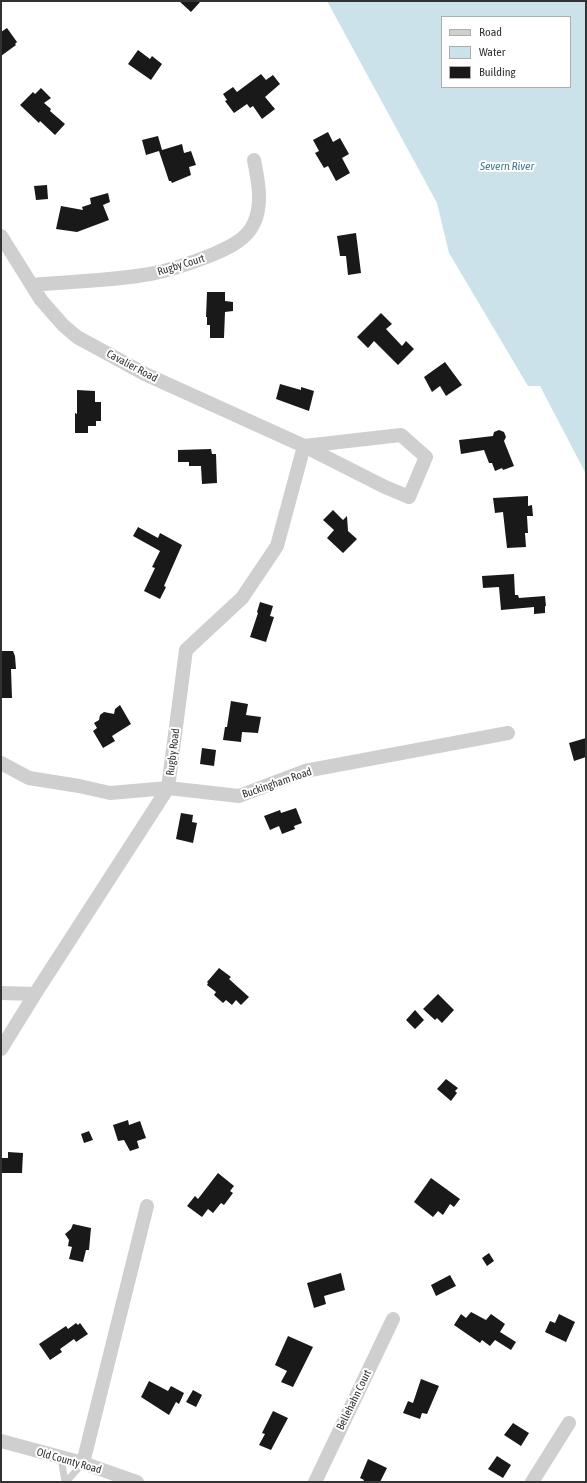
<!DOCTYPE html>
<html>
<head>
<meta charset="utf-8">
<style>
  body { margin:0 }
  #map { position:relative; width:587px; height:1483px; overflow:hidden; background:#fff; font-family:"Asap Condensed",sans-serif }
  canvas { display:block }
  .frame { position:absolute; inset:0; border:2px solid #323232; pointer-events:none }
  .legend { position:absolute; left:441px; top:16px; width:130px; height:72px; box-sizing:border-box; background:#fff; border:1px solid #adadad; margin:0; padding:5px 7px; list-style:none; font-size:12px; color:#323232 }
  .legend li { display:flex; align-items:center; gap:8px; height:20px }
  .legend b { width:20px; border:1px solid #adadad }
</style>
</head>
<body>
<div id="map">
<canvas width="587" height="1483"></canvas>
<div class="frame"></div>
<ul class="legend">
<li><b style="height:5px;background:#cfcfcf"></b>Road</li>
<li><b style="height:11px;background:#cce2ea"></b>Water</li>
<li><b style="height:11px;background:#191919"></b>Building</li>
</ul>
</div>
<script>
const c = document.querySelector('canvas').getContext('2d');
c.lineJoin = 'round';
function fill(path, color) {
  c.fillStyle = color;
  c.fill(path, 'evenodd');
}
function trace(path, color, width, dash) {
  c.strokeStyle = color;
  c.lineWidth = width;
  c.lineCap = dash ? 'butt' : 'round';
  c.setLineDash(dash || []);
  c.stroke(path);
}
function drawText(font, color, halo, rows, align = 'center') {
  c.font = font + ' "Asap Condensed",sans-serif';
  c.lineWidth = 4;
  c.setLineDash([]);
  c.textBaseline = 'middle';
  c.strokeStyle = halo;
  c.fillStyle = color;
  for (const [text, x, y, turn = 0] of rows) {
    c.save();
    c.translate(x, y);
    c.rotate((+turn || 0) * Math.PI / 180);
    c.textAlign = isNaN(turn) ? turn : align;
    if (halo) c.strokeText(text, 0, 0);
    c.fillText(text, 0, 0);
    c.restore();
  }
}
const water = new Path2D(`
  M327,1H586V474L540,386H528L449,253L437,203ZM442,17H570V87H442Z`);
const building = new Path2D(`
  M179,1H201L191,12Z
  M7,28L17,42L15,44L16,45L1,56V32Z
  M138,50L150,59L152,56L162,64L151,80L128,64Z
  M261,74L266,80L273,75L280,84L265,97L275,109L262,119L253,106L250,108L247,104L234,113L225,101L227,100L223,94L233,87L237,92Z
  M41,88L51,98L44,103L51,109L50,111L65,124L55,135L40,121L39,123L20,105L33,92L35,94Z
  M328,132L333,142L340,138L349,154L342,158L350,173L336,181L328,166L324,168L315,153L319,151L313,140Z
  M158,136L162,150L182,144L184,153L191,151L196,165L189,167L191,175L172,183L171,181H169L159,151L146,155L142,140Z
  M47,185L48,199L36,200L34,186Z
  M108,193L110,202L103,205L109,220L77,232L56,229L61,206L83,210L82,207L91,204L90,198Z
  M356,233L361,273L348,275L346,256H340L337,236Z
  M207,292H225V301L233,302V311L225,312L224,338H210V325H207V317H206Z
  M381,313L392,324L386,329L402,346L406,341L414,349L398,365L374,341L368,348L357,337Z
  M445,362L462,385L446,396L440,386L432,392L424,377Z
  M280,384L301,390V387L314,391L309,411L276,399Z
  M77,390L95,391V402H101V421H96V426H88V433H75V413L77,414Z
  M499,430L504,432L506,437L504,441L514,466L503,470L502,468L495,471L492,463H489L484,450L461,454L459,440L493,436L494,432Z
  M211,449L212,454H216L217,483L202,484L201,466H189V462H178V450Z
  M528,496V506L532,505L533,516H527L528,533H525L526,547L507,548L503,512L495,513L493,498Z
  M333,510L343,520L347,516L348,531L357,539L343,553L327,538L334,530L323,520Z
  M138,527L158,538L160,533L182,545L164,586L166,587L160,599L144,591L155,568L152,567L160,551L133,536Z
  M514,574L515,595H518L519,598L545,596L546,606H545V613L534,614V607L501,610L499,587L483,588L482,576Z
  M260,602L273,606L270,616L274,617L266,642L250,637L258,613L257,612Z
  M1,651H13L15,656L16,669H11L12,698H1Z
  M231,701L248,704L246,715L261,717L258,733L242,732L241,742L223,740L225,727H227Z
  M120,705L131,724L112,736L115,741L103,748L93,731L97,728L94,723L99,720L100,715L104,712L114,714L115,709Z
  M586,738V757L574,761L569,743Z
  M202,748L216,750L214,766L200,764Z
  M296,808L302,823L294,826L295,829L282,834L279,826L270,830L264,816L280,810L281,813Z
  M181,813L193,815L192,822L197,823L193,843L176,839Z
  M219,968L231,977L229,979L249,997L241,1005L236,1000L232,1005L226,1000L223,1003L214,995L216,992L207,985L208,983L207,982Z
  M438,994L454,1010L442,1023L437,1018L435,1020L423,1009Z
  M415,1010L424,1020L415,1029L406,1020Z
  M446,1079L458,1088L455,1091L457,1093L451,1101L437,1089Z
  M128,1120L129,1125L140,1121L146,1138L137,1141L139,1148L130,1151L124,1140L118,1141L113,1125Z
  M89,1131L93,1140L84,1143L81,1134Z
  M8,1152L23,1153L22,1173H1V1158H8Z
  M218,1173L234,1186L230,1191L233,1193L224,1205L221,1203L213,1213L208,1209L202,1217L187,1206L195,1196L198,1199Z
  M431,1178L460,1199L454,1207L450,1204L443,1215L438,1211L433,1217L414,1202Z
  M73,1224L91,1228L89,1250H86L83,1262L69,1259L72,1247L68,1246L69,1240L65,1234L71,1229Z
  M489,1253L494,1261L487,1266L482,1258Z
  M341,1273L345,1290L324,1296L326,1304L314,1308L307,1283Z
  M450,1275L456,1286L436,1296L431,1285Z
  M471,1312L486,1320L491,1314L505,1324L500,1332L516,1342L511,1350L495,1340L490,1346L482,1340L480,1343L454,1325L461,1314L466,1318Z
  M559,1314L575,1322L566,1342L545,1332L550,1321L555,1323Z
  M76,1323L78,1325L80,1323L88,1334L76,1342L74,1339L60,1349L62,1352L50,1360L39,1344L66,1326L68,1329Z
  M288,1336L313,1347L293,1387L281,1382L287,1371L275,1365Z
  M421,1379L439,1386L427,1414L422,1413L420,1419L403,1413L408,1401L413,1403Z
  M149,1381L168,1391L171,1386L184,1393L179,1404L176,1402L169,1415L141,1397Z
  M193,1390L202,1395L196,1407L186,1402Z
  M273,1411L288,1418L271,1450L259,1445L265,1434L262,1433Z
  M513,1423L529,1433L521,1446L504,1435Z
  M497,1456L511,1465L503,1478L488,1469Z
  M368,1459L387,1468L380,1482H363L364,1480L360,1478Z`);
const service = new Path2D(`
  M61,1458L65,1482
  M66,1482L83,1463`);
const minor = new Path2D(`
  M1,236L41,300L63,325L77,337L145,374L304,446L385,487L409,497L426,457L401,435L304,446L277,546L242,598L186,650L168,788L35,994L1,1049
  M32,285C71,281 111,281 150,274C172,270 194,262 214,254C230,247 247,239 254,223C263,204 258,180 254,160
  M1,763L29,778L79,786L110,793L168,788L239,796L305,771L508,733
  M1,993L35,994
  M1,1441L83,1463L137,1482
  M83,1463L147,1206
  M315,1482L393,1319
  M532,1482L569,1423`);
const streetNames = [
  ["Rugby Court",181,265,-17],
  ["Cavalier Road",132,366,28],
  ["Rugby Road",173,752,-83],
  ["Buckingham Road",277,783,-19],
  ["Bellehahn Court",354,1400,-64],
  ["Old County Road",69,1461,16]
];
const waterNames = [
  ["Severn River",507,166]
];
fill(water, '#cce2ea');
fill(building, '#191919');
trace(service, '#cfcfcf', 7);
trace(minor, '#cfcfcf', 14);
drawText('11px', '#323232', '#fff', streetNames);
drawText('italic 12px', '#437b91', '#fff', waterNames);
</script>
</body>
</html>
